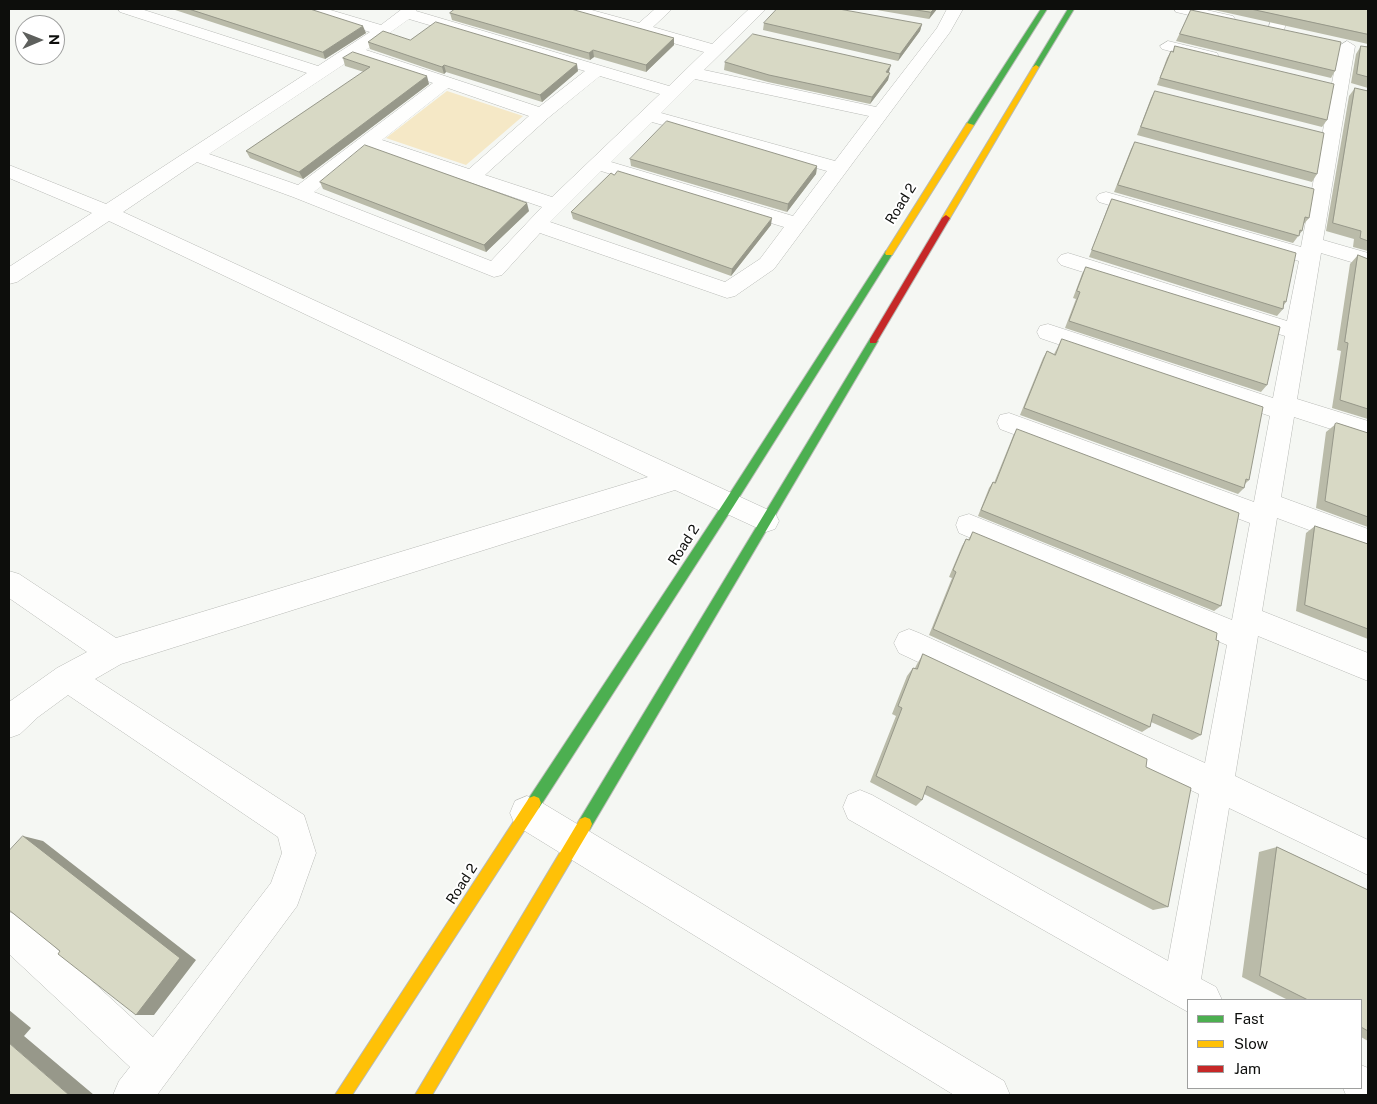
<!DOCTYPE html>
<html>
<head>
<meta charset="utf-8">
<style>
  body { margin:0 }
  #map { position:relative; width:1377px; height:1104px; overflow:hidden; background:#f5f7f3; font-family:"Public Sans",sans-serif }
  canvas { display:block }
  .frame { position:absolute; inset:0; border:10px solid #0d0e0c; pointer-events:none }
  .legend { position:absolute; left:1187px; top:999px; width:175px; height:90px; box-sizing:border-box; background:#fff; border:1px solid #9e9f9e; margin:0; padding:6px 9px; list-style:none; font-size:15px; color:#0d0e0c }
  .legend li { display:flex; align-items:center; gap:10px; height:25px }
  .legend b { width:25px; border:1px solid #9e9f9e }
  .north { position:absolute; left:15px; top:15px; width:50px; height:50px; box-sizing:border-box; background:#fff; border:1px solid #9e9f9e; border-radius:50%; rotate:89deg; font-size:14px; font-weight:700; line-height:20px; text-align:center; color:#0d0e0c }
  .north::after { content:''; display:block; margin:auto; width:18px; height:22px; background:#5e605d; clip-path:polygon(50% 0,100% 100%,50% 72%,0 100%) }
</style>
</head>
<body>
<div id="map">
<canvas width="1377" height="1104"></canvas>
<div class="frame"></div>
<ul class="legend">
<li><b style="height:6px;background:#4caf50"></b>Fast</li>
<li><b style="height:6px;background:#ffc107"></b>Slow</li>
<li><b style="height:6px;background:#c62828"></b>Jam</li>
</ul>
<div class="north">N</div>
</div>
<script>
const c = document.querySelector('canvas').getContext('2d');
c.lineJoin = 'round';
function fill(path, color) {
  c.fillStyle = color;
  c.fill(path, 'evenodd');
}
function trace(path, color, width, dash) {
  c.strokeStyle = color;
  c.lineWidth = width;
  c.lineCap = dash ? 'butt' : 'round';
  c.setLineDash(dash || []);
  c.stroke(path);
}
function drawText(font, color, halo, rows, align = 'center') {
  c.font = font + ' "Public Sans",sans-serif';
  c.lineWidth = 4;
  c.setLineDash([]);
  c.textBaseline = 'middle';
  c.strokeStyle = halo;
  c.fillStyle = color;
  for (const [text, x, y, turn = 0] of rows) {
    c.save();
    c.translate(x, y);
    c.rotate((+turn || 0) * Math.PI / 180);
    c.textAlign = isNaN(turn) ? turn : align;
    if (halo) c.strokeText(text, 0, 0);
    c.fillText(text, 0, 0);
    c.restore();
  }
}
const green = new Path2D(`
  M447,91L523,116L466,165L386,138Z`);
const street = new Path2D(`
  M118,9H141L318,66L370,32L306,12L304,9H327L381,25L402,9H418L416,11L669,86L704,52L566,12L564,9H588L639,23L655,9H672L653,27L712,44L749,9H766L704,70L876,107L937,28L947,9H963L950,32L774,269L735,296L727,298L540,233L502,275L494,277L293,197L197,162L123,212L775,513L779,521L775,529L766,532L675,490L121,664L95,679L304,815L316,853L297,906L157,1095H113L119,1081L130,1067L9,954V912L22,917L153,1037L271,883L282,853L278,837L68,695L38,717L20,734L9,738V702L57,668L87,652L9,598V571L19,574L116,638L648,477L109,221L17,282L9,284V267L92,213L9,178V165L106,204L307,73L120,12ZM409,19L585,71L539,107L366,50ZM355,57L433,83L298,185L209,154ZM600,76L660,94L552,197L485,175L548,118ZM695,79L869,116L835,161L661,113ZM448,88L529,116L469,169L382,140ZM652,122L827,171L793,216L611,162ZM370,148L542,207L491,261L314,192ZM601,171L784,227L760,259L725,282L550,222Z
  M1174,9H1202L1233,16L1235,19L1227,24L1176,12Z
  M1274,9H1290L1284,30L1276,35L1268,30Z
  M1168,41L1217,53L1219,57L1217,61L1211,62L1162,49L1160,46Z
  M1347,41L1355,46L1323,240L1368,253V267L1321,253L1297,399L1368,421V441L1294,417L1281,497L1368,529V552L1277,518L1262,611L1368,653V681L1258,636L1235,776L1368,840V875L1229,808L1201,979L1216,987L1222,1000H1188V1012L848,819L843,807L848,795L860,790L872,795L1168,961L1199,794L899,653L894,643L899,633L909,629L919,633L1205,763L1227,645L959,533L956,525L959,517L969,514L1232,620L1250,523L1000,429L997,422L1000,415L1009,413L1254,502L1270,416L1040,338L1037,332L1040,326L1048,324L1273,398L1285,336L1061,265L1057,260L1061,255L1068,253L1287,321L1299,261L1099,202L1096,198L1099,194L1106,192L1301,247L1339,46Z
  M527,796L539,801L1004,1081L1010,1095H954L515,825L510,813L515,801Z
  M1361,1065L1368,1068V1095H1346L1343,1088H1361Z`);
const fast = new Path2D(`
  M1041,9H1047L974,125L967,127L966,125Z
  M1068,9H1074L1039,67L1034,68L1033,67Z
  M889,250L893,253L733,507L539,808L534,810L529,808L527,803L529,798L725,501L886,251Z
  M873,338L878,341L590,829L585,831L580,829L578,824L580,819L870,339Z`);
const slow = new Path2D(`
  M1036,65L1039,67L950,218L949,220H943L942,218L1033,67Z
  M967,123L974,125L892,255H886L885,253Z
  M534,796L539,798L541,803L539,808L352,1095H335L529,798Z
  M585,817L590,819L592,824L590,829L432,1095H415L580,819Z`);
const jam = new Path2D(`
  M946,215L950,218L876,343H870V339L942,218Z`);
const wall = new Path2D(`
  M172,9H310L366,33L325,59Z
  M871,9H937L929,19Z
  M1210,9H1368V44Z
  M1191,10L1335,71L1331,78L1176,41Z
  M450,13L674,38V45L646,72L594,57L590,60L452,20Z
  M764,23L922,24L920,31L898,61L763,30Z
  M410,40L578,71L542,102L446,72L444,74L370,49L368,42Z
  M1175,46L1327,120L1322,127L1157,85L1167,58L1171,51L1172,52Z
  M1361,46L1368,47V88L1351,83L1356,54Z
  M343,58L429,84L303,179L250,158L246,151L364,72L345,66Z
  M725,62L889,72L888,80L870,104L768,82L724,70Z
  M1355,88L1368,91V251L1353,247L1354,239L1326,231L1349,96Z
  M1155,91L1317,174L1312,182L1137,135L1151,98Z
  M1135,142L1309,218L1303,225L1302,231L1293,243L1114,192L1131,149Z
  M630,159L817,166L816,174L787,212L631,166Z
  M320,182L529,211L486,252L323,189Z
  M1112,199L1286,302L1284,305L1283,309L1277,316L1089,257L1108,207Z
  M571,212L771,225L731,276L573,219Z
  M1358,255L1368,259V419L1332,408L1341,351L1337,350L1350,264Z
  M1086,267L1267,385L1261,392L1065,328L1076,299L1073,298L1082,274Z
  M1062,339L1249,480L1245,484L1244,488L1238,494L1020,415L1043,358L1047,351L1054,354Z
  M1337,423L1368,433V527L1316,508L1326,432Z
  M1017,429L1221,606L1214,611L978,516L989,488L993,482L994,483L1013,436Z
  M1315,526L1368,544V639L1296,611L1306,533Z
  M973,532L1201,735L1192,740L1151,722L1150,727L1142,732L929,635L952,578L949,577L962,546L966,539L968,540Z
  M923,654L1146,767L1168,907L1153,910L924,794L922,800L916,806L870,782L896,716L892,714L907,676L913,668H915L917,664Z
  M1277,847L1368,890V1041L1361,1037V1000H1288L1242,977L1259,852Z`);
const shadedWall = new Path2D(`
  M934,9H937L929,19L931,12Z
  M922,24L920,31L898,61L900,54Z
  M363,26L366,33L325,59L323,52Z
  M674,38V45L646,72V65Z
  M593,50L594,57L590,60L589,53Z
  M577,64L578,71L542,102L540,95Z
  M444,65L446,72L444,74L442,67Z
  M891,65L889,72L884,79L886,72Z
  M890,73L888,80L870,104L872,97Z
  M427,76L429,84L303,179L299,172Z
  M817,166L816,174L787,212L788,204Z
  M527,203L529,211L486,252L484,245Z
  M772,218L771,225L731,276L732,269Z
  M23,836L43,841L196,960L154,1015H136Z
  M9,1010L31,1028L24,1036L94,1095H69L9,1043Z`);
const building = new Path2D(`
  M189,9H310L363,26L323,52Z
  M455,9H571L674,38L646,65L593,50L589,53L450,13Z
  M777,9H839L922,24L900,54L764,23Z
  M911,9H934L931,12Z
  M1251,9H1368V34Z
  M1191,10L1341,42L1335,71L1180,34Z
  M436,22L577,64L540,95L444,65L442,67L368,42L383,31L410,40Z
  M753,34L891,65L886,72L890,73L872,97L769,75L725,62Z
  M1175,46L1334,84L1327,120L1160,78L1171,51L1173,52Z
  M1361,46L1368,47V77L1357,74Z
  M353,52L427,76L299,172L246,151L370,67L343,58Z
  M1355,88L1368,91V241L1360,238L1361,231L1333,223Z
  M1155,91L1324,133L1317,174L1141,127Z
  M667,121L817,166L788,204L630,159Z
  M1135,142L1314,189L1309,218L1305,217L1302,231L1300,230L1299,236L1118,185Z
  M365,145L527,203L484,245L320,182Z
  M618,171L772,218L732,269L571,212L611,173L614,175Z
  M1112,199L1296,253L1286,302L1284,301L1283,309L1092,250Z
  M1358,255L1368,259V409L1340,400L1348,343L1345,342Z
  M1086,267L1280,327L1267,385L1069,321L1080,292L1077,291Z
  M1062,339L1263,407L1249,480L1246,479L1244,488L1024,408L1047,351L1055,355Z
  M1337,423L1368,433V517L1325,501L1335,424Z
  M1017,429L1239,513L1221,606L981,510L993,482L995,483Z
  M1315,526L1368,544V629L1305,605Z
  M973,532L1217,633L1216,640L1219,641L1201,735L1153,714L1150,727L933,629L956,572L953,570L966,539L969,540Z
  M923,654L1147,759L1146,767L1191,788L1168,907L927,786L922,800L876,776L902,708L898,706L913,668L917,669Z
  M23,836L180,958L136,1015L58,954L60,951L9,910V851Z
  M1277,847L1368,890V1031L1361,1027V1000H1308L1260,976Z
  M9,1043L69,1095H9Z`);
const streetNames = [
  ["Road 2",901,204,-58],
  ["Road 2",684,545,-57],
  ["Road 2",462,884,-57]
];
fill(green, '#f5e8c6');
trace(street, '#b8bab6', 1);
trace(fast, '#b8bab6', 2);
trace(slow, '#b8bab6', 2);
trace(jam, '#b8bab6', 2);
fill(street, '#fefefd');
fill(fast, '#4caf50');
fill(slow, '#ffc107');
fill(jam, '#c62828');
fill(wall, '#babba9');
fill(shadedWall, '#97988a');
fill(building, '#d8d9c5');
trace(building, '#97988a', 1);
drawText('14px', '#0d0e0c', '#fff', streetNames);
</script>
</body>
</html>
